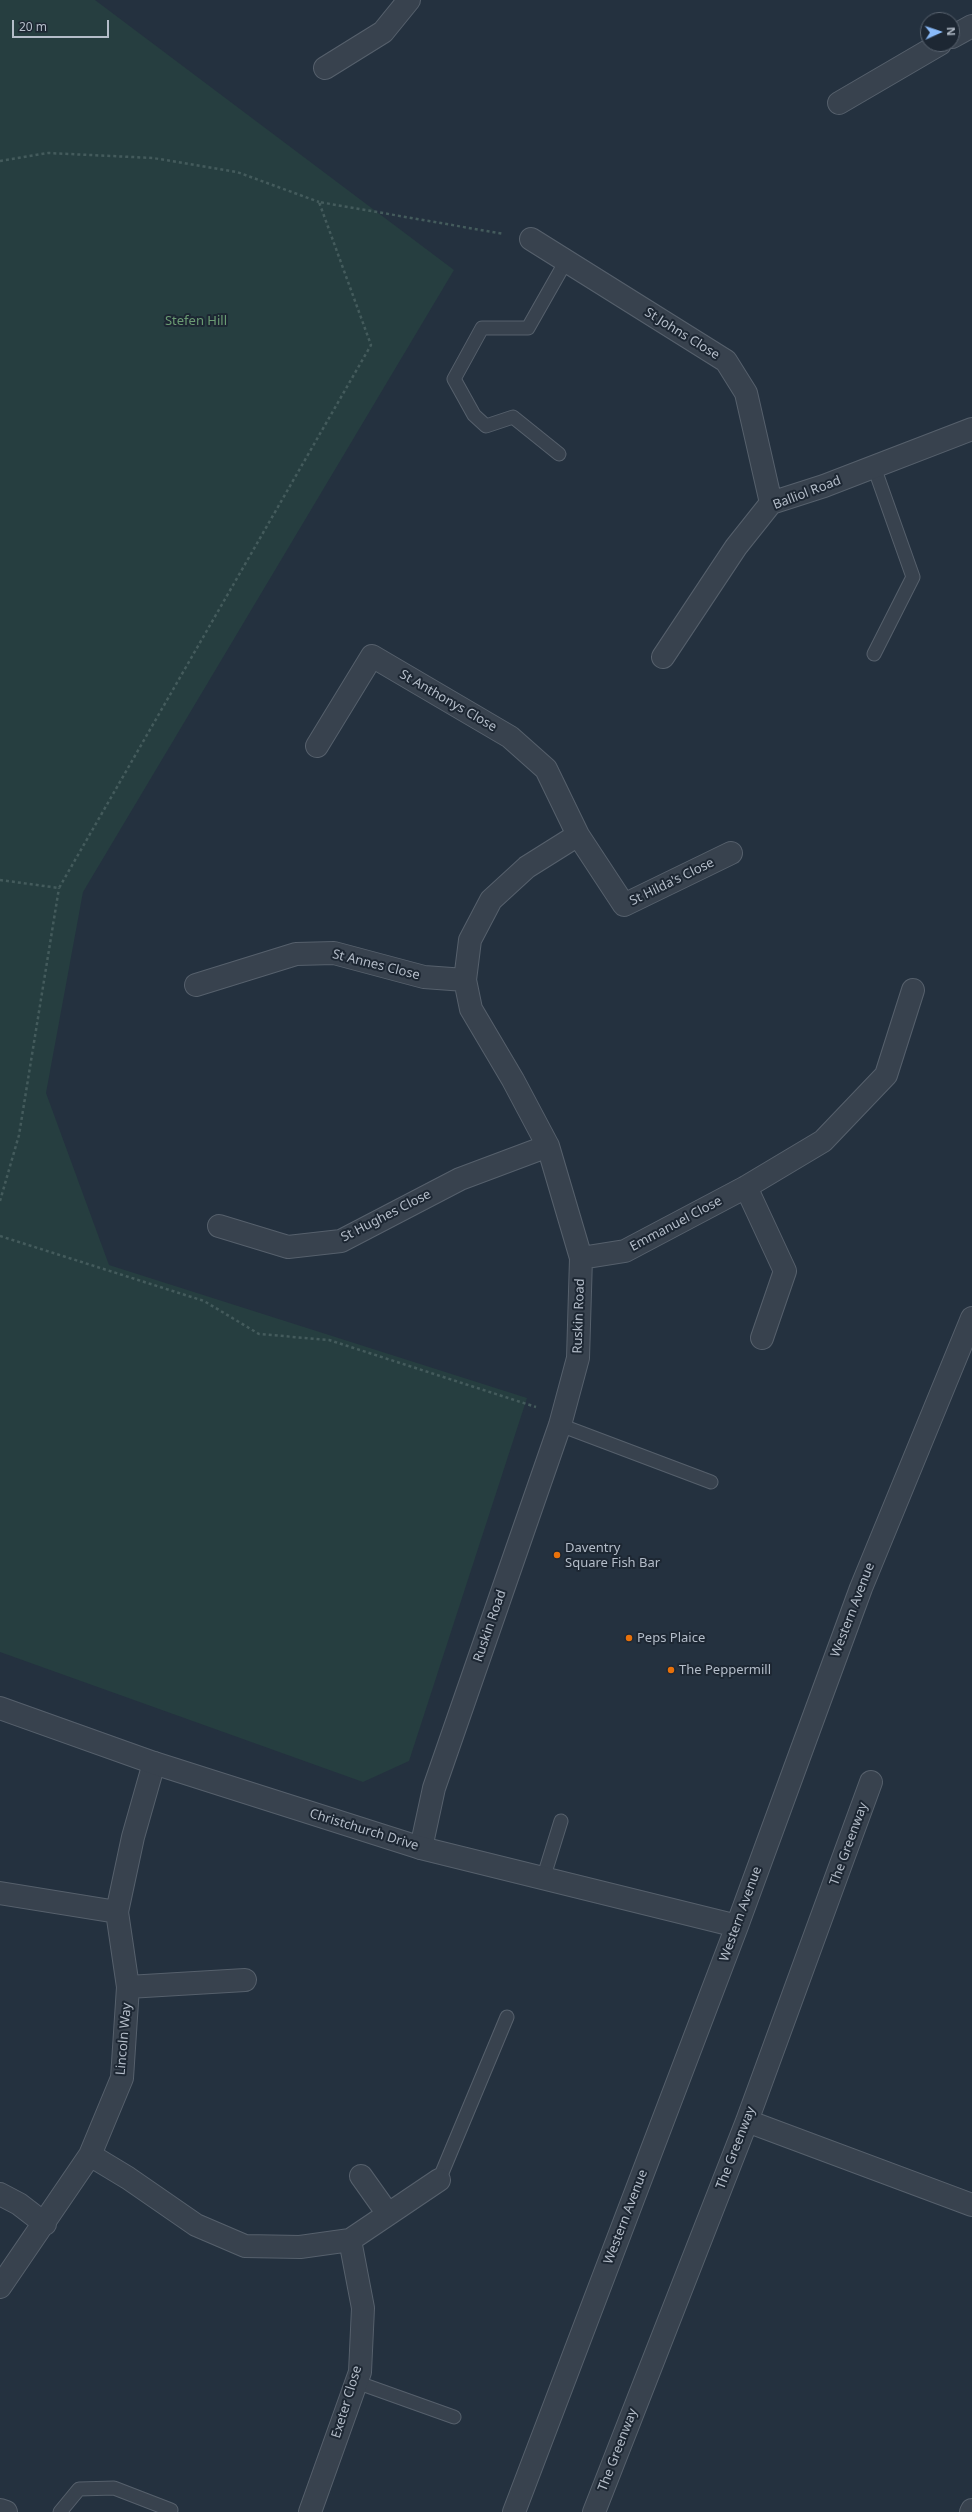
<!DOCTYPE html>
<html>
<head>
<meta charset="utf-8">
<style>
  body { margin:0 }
  #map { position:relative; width:972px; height:2512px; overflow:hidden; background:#24313f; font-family:"Noto Sans",sans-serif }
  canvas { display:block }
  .north { position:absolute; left:920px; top:12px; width:40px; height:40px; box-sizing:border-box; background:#1d2733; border:1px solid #59636f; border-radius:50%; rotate:87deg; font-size:11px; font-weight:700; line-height:16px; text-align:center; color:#b4bdc9 }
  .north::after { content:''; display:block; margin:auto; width:14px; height:18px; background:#89baf9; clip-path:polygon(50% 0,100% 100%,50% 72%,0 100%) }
  .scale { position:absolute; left:12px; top:20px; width:97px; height:18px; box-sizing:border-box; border:2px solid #b4bdc9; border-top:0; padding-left:5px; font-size:12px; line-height:14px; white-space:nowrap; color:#b4bdc9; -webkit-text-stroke:3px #1d2733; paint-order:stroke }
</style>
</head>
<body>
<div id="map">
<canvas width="972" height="2512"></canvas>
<div class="north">N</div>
<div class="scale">20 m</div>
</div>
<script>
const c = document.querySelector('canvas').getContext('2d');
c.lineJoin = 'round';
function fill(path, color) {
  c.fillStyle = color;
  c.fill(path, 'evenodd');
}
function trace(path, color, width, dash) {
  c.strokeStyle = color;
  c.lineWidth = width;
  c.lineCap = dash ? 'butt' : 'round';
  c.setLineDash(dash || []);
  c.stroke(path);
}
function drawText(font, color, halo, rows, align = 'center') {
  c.font = font + ' "Noto Sans",sans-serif';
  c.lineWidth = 4;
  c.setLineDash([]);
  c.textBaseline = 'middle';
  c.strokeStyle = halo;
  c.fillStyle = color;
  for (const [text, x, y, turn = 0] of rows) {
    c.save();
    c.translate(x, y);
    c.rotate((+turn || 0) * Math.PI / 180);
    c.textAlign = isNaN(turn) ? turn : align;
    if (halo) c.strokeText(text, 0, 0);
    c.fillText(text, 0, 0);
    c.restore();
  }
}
const green = new Path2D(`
  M0,0H95L454,270L83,892L46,1093L109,1265L527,1398L409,1761L363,1782L0,1652Z`);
const path = new Path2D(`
  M0,161L48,153L153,158L237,172L319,202
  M0,880L59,888L371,345L319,202L504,234
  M0,1201L19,1135L59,888
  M0,1236L204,1301L259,1334L329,1340L536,1407`);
const service = new Path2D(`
  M559,454L513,417L486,426L474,415L454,379L482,328H528L566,261
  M874,467L913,577L874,654
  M560,1425L711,1482
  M543,1879L561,1821
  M439,2180L507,2017
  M356,2382L454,2417
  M60,2512L79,2489L114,2488L171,2510`);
const minor = new Path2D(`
  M952,37L972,26
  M325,68L383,32L409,0
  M839,103L940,44
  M531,239L726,361L746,393L771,503
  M663,657L736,547L771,503L824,486L972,429
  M317,746L372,656L510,737L546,769L578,835L624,905L731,853
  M196,985L296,954L334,953L424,977L465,980
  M746,1187L785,1271L762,1338
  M219,1226L288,1247L341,1241L460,1179L548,1146
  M581,1258L625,1251L746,1187L823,1141L886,1075L913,990
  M421,1848L434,1788L560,1425L578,1358L581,1258L548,1146L513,1080L471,1009L465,980L470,940L491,900L527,867L578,835
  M0,1893L117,1912
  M128,1987L245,1980
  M747,2121L972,2205
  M90,2155L128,2178L196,2225L245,2246L300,2247L350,2240L363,2308L360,2372L310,2512
  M361,2176L388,2214
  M0,2194L19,2204L45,2224
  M350,2240L439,2180
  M0,2287L90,2155L122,2078L128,1987L117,1912L133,1837L154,1763
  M0,2510L6,2512
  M594,2512L747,2121L871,1782
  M971,2512L972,2510`);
const tertiary = new Path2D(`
  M0,1708L154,1763L421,1848L737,1926
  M514,2512L737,1926L861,1588L972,1318`);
const markers = [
  [557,1555,4,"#e8710a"],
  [629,1638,4,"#e8710a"],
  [671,1670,4,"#e8710a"]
];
const parkNames = [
  ["Stefen Hill",196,321]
];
const streetNames = [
  ["St Johns Close",682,334,32],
  ["Balliol Road",807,493,-21],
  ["St Anthonys Close",448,701,30],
  ["St Hilda's Close",672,882,-26],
  ["St Annes Close",376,965,14],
  ["St Hughes Close",386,1216,-27],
  ["Emmanuel Close",676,1224,-28],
  ["Ruskin Road",579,1316,-88],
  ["Western Avenue",853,1610,-69],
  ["Ruskin Road",490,1626,-71],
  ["Christchurch Drive",364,1830,17],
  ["The Greenway",849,1844,-70],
  ["Western Avenue",741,1914,-70],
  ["Lincoln Way",124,2039,-85],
  ["The Greenway",736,2148,-69],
  ["Western Avenue",626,2217,-69],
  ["Exeter Close",347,2402,-73],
  ["The Greenway",618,2450,-69]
];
const poiNames = [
  ["Daventry",565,1548],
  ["Square Fish Bar",565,1563],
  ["Peps Plaice",637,1638],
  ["The Peppermill",679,1670]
];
fill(green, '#263e40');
trace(service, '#56606c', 15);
trace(minor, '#56606c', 24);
trace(tertiary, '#56606c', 24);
trace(path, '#445b5c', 2.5, [3, 3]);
trace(service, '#38424e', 13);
trace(minor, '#38424e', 22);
trace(tertiary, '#38424e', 22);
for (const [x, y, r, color] of markers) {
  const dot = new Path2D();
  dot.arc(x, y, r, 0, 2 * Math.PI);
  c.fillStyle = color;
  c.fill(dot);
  trace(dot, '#1d2733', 1.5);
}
drawText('13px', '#6b9b73', '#1d2733', parkNames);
drawText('13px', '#b4bdc9', '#1d2733', streetNames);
drawText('13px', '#b4bdc9', '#1d2733', poiNames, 'left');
</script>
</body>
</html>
